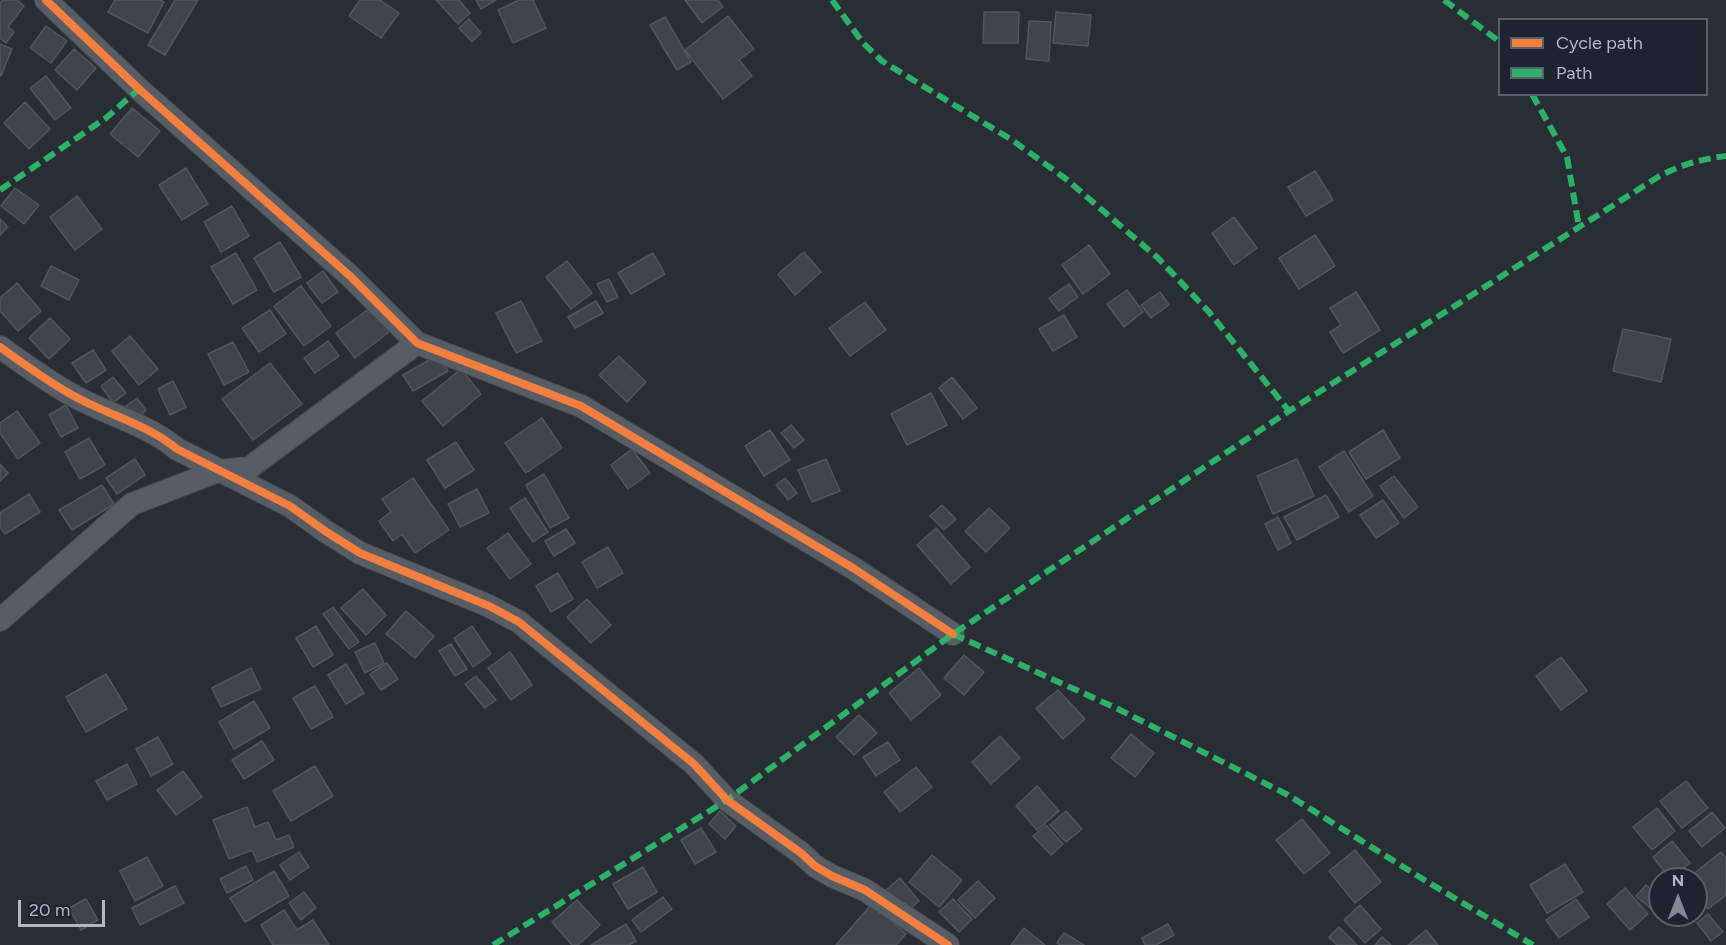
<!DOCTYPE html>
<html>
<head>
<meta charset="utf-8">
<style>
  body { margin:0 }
  #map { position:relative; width:1726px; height:945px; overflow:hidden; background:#292d34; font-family:Figtree,sans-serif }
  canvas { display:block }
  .legend { position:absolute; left:1498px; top:18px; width:210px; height:78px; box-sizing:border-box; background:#1d232f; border:2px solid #595f6b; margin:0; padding:8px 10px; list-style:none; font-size:18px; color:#b3b9c6 }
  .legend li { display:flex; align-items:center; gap:12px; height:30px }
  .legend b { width:30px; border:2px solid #595f6b }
  .north { position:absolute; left:1648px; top:867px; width:60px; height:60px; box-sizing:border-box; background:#1d232f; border:2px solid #595f6b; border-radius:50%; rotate:0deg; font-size:16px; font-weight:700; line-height:24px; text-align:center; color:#b3b9c6 }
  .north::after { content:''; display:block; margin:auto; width:21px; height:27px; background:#838893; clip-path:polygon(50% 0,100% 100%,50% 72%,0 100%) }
  .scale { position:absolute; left:18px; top:900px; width:87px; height:27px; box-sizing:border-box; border:3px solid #b3b9c6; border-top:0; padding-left:8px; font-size:18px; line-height:21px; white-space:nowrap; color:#b3b9c6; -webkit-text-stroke:4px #1d232f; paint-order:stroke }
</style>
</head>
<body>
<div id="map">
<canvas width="1726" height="945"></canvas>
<ul class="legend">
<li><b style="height:8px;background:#f27e40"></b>Cycle path</li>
<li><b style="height:8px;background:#2db169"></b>Path</li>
</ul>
<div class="north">N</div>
<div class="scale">20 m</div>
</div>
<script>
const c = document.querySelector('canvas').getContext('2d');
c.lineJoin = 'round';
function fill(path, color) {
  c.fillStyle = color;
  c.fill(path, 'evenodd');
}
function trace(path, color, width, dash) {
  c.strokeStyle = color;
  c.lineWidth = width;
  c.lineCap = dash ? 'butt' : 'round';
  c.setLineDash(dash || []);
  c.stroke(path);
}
const building = new Path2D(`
  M2,0H17L24,6L8,27L14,32L6,43L0,38V3Z
  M115,0H160L164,2L148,33L108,12Z
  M175,0H198L165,55L148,45Z
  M360,0H380L399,13L381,38L349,16Z
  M436,0H459L470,13L458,24Z
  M476,0H496L481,9Z
  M519,0H533L546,28L513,43L498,10Z
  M685,0H718L723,7L702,23Z
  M984,12H1019L1018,43H983Z
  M1056,12L1091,15L1088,46L1053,43Z
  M728,16L754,49L739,60L752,76L723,99L685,50Z
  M665,17L691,62L677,70L650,25Z
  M469,19L481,33L472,42L459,28Z
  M1029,21L1051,22L1049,61L1026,59Z
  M46,26L67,41L51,63L30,48Z
  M0,44L12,49L1,76L0,75Z
  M74,49L96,68L77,90L55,70Z
  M46,76L71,108L55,120L30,88Z
  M25,102L50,129L29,149L4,123Z
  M132,108L160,131L138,157L110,134Z
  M186,168L208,204L182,220L159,185Z
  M1315,171L1333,200L1306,216L1288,187Z
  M15,188L39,205L24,224L1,206Z
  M77,196L102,229L75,250L50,217Z
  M232,206L249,236L221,252L204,222Z
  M1234,217L1257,248L1234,265L1212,233Z
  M0,219L8,227L0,235Z
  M1315,235L1335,266L1299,289L1279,258Z
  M280,242L301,277L274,292L254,258Z
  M1089,245L1110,274L1083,294L1062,265Z
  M804,252L821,272L795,295L778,274Z
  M236,253L257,290L233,304L211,267Z
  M653,253L665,274L631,294L618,273Z
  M567,261L592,293L571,309L546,277Z
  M51,266L79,280L69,300L41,286Z
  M323,271L338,292L322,303L307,283Z
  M609,279L618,297L607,302L597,284Z
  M17,283L41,311L18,331L0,311V298Z
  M1069,284L1078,297L1059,311L1049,298Z
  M301,286L331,326L304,346L274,306Z
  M1127,290L1143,312L1124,327L1107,304Z
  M1160,292L1169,305L1151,318L1141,305Z
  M1356,292L1380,330L1343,353L1330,332L1341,325L1330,308Z
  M521,301L542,341L516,353L496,313Z
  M596,301L603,313L575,328L568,317Z
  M865,302L886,330L850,356L829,328Z
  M370,308L389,332L355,358L336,333Z
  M270,310L286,334L259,352L242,328Z
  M1064,315L1077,337L1053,351L1039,329Z
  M50,318L70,339L49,359L29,338Z
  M1623,329L1671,339L1661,382L1613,371Z
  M130,336L158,369L139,385L112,351Z
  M328,341L339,356L315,373L304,358Z
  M233,342L249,372L224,385L208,354Z
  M93,350L106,370L86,383L72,363Z
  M438,355L448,371L413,391L403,375Z
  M619,356L646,382L627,402L599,375Z
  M270,363L302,404L253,440L222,399Z
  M461,369L481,394L443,426L422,401Z
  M113,377L126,393L113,403L101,386Z
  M952,377L977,408L963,419L939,388Z
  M173,381L186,407L170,415L158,389Z
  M931,393L947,425L907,445L891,414Z
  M137,398L146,410L137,419L126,406Z
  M66,405L78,428L61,437L49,415Z
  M17,411L40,443L18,459L0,433V423Z
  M542,418L562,448L526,473L505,443Z
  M791,425L804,440L794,448L781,433Z
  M770,430L790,460L764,476L745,446Z
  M1383,430L1400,458L1366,479L1349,452Z
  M89,438L105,465L80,479L65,452Z
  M456,442L474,470L445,488L427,460Z
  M632,449L650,473L628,489L611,465Z
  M1344,451L1373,496L1349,512L1319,467Z
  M135,459L145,475L117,494L106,478Z
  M826,459L840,491L812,502L798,470Z
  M1297,459L1314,496L1273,514L1257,476Z
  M0,464L8,473L0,481Z
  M544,474L569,518L550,528L526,485Z
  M1394,476L1418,507L1404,518L1380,486Z
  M413,478L449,530L415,553L402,534L393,541L379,521L391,512L382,499Z
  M785,478L797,493L788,500L776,485Z
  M102,485L114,504L72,530L59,510Z
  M477,489L489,513L460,527L448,504Z
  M29,494L40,512L5,534L0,527V513Z
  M1326,495L1339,517L1297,540L1284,517Z
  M525,498L548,532L533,542L510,508Z
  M1383,500L1399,523L1376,538L1360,515Z
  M942,505L956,519L944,530L930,516Z
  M989,508L1010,528L986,552L965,531Z
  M1278,517L1291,543L1278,550L1265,524Z
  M936,528L970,567L951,584L917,545Z
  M566,529L575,543L554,556L545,541Z
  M508,533L531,564L510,579L487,548Z
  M608,547L623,573L597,588L582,562Z
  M558,573L573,599L551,612L536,586Z
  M363,589L386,615L366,635L341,608Z
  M587,599L611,625L591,643L567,617Z
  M333,607L359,642L349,649L323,614Z
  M406,611L434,636L415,658L386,634Z
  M316,626L333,655L313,667L296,638Z
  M472,626L491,654L473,667L454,638Z
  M375,643L384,663L365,673L355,652Z
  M451,644L467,669L455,676L439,651Z
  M510,652L532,685L511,700L488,668Z
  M964,655L984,672L964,695L944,678Z
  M1561,657L1587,691L1561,710L1536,676Z
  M387,663L398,679L381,690L370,674Z
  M346,664L364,693L346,704L328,675Z
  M251,668L261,689L221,707L212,688Z
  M919,668L941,695L911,720L889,693Z
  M106,674L127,709L86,732L66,697Z
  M476,676L496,700L485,708L465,684Z
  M315,686L333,717L311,729L293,698Z
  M1058,690L1085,719L1063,739L1036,708Z
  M254,701L270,728L234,749L219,722Z
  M859,715L877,733L854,755L836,737Z
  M1131,734L1154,753L1135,777L1111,758Z
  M1000,736L1020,758L991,784L972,762Z
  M158,737L173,764L151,776L136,749Z
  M262,741L274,760L244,779L232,760Z
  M888,742L900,760L876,776L863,757Z
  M127,764L137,784L107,800L96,781Z
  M315,766L333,796L291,821L273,791Z
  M916,767L932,787L900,812L884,792Z
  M183,771L202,797L176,815L157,790Z
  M1686,781L1708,808L1682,828L1660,801Z
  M1037,786L1059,811L1037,830L1016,806Z
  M247,807L255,827L268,822L276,840L289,835L294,847L257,862L252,850L229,859L213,820Z
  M1657,808L1675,831L1652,850L1633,827Z
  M720,811L736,826L725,839L709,824Z
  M1066,811L1082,829L1066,842L1050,825Z
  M1712,812L1725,828L1702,847L1689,831Z
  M1302,819L1330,853L1304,874L1276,840Z
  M1046,825L1063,844L1051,855L1033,836Z
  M701,828L716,852L695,864L681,840Z
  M1672,841L1690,863L1670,879L1653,857Z
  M1355,850L1381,882L1355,903L1329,871Z
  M299,852L309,867L290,880L280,865Z
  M1721,852L1726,858V895L1708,909L1696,894V879H1687Z
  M932,855L962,880L939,907L909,882Z
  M147,857L163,886L135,901L120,871Z
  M1565,864L1583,892L1547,913L1530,885Z
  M246,866L253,880L227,893L220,879Z
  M643,867L657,892L628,909L613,884Z
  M274,871L289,896L245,922L230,898Z
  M900,878L919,901L904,914L884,892Z
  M978,881L995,898L975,918L958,900Z
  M1646,885L1660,897V908L1656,913L1636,896Z
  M175,886L184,903L140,925L132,908Z
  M1625,888L1648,914L1630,930L1607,904Z
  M304,892L316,908L301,920L289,903Z
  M663,897L672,909L641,932L632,920Z
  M86,899L98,920L81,930L69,908Z
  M953,899L972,919L959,932L939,912Z
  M1576,899L1589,917L1559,938L1546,920Z
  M577,900L600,925L578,945H572L552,922Z
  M872,904L906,934L896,945H836Z
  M1360,905L1381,929L1365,943L1344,920Z
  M284,910L297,930L313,920L329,945H273L261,925Z
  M1708,914L1723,932L1711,941L1697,923Z
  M626,924L636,941L629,945H591Z
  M1168,924L1174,935L1156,945H1145L1142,938Z
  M1339,927L1357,945H1337L1329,937Z
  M1024,928L1045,945H1011Z
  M1426,930L1438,945H1408Z
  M1064,933L1084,945H1060L1057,943Z
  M1382,937L1391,945H1375Z`);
const minor = new Path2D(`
  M46,0L139,89L350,276L417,343L581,406L853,568L953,634
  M0,347C24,364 48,382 74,396C108,415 147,424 177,449L290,506L325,531L360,553L489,606L519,622L694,764L727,800L801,853L815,866L832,876L865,890L948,945
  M0,620L132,504L218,471L249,468L417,343`);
const quiet = new Path2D(`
  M832,0L863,43L882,61L1012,140L1066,179L1158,258L1209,312L1289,411
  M1444,0L1500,42
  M1532,94L1567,157L1579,227
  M0,190L106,118L139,89
  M953,634L1118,709L1288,795L1426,881L1533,945
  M493,945L727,800L953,634L1289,411L1658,177C1680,165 1701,159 1726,156`);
const cycleway = new Path2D(`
  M46,0L139,89L350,276L417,343L581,406L853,568L953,634
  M0,347C24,364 48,382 74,396C108,415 147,424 177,449L290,506L325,531L360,553L489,606L519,622L694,764L727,800L801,853L815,866L832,876L865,890L948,945`);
fill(building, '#404349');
trace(building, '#51555c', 1.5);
trace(minor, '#45484d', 24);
trace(minor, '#585c63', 22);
trace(quiet, '#2db169', 6, [12, 6]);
trace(cycleway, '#f27e40', 8);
</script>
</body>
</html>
